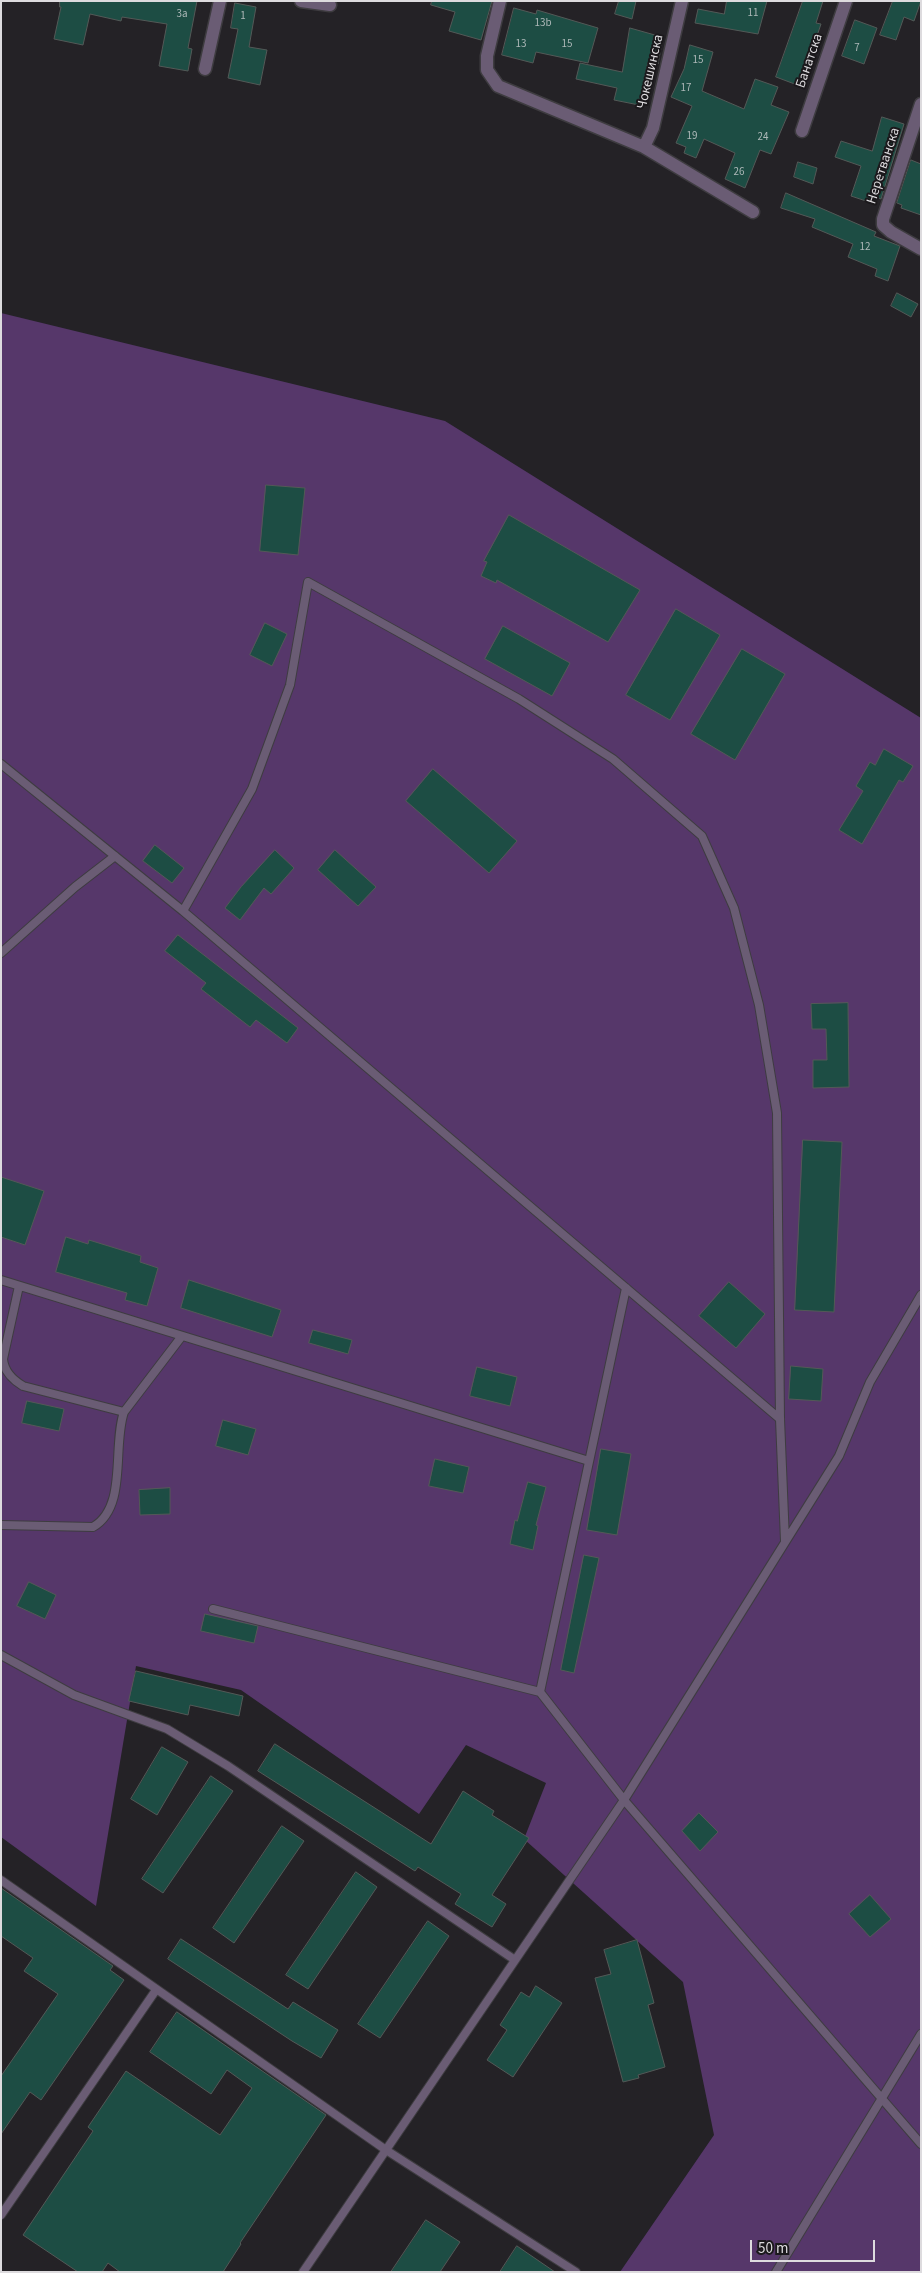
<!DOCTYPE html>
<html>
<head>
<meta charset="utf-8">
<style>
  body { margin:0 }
  #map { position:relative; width:922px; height:2273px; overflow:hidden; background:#242226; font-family:"Source Sans 3",sans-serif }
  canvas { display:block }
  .frame { position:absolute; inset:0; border:2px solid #dddbde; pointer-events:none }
  .scale { position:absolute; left:750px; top:2240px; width:125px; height:22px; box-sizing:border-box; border:2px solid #dddbde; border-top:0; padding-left:6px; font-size:15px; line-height:18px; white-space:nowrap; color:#dddbde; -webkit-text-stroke:4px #1b191c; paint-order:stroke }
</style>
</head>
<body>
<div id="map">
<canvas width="922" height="2273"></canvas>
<div class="frame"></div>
<div class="scale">50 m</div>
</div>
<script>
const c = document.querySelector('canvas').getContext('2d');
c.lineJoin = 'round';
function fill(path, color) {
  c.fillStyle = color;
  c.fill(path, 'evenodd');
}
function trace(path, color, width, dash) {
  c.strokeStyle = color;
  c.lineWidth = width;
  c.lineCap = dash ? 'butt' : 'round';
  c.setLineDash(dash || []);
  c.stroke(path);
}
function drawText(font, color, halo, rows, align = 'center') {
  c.font = font + ' "Source Sans 3",sans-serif';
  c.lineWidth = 4;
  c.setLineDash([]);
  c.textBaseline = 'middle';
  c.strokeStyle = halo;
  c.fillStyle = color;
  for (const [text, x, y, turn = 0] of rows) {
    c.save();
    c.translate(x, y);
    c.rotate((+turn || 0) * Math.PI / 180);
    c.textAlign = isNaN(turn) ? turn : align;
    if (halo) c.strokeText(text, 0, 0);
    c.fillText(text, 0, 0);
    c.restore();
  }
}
const forest = new Path2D(`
  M1,313L445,421L921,718V2272H620L714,2135L683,1982L524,1839L546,1783L466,1745L419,1814L241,1690L136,1666L96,1906L1,1837Z`);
const building = new Path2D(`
  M60,1H197L188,48L192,49L188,71L159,66L167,24L122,17L121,21L90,14L83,45L54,39L61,7H60Z
  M432,1H492L481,40L449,31L455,12L431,5Z
  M619,1H636L632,19L615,14Z
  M727,1H767L758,34L695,23L698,9L724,14Z
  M803,1H823L816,23L821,24L800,86L776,77Z
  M893,1H921L914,21L904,17L896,40L880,35Z
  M235,3L256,7L249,47L267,50L260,85L228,78L238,29L231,28Z
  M514,8L536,14L537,10L598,28L588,63L536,52L533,63L502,55Z
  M855,20L877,28L864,64L842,56Z
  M630,28L662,37V42L658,64L648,62L639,105L614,100L617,88L576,79L580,63L622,72Z
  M690,45L713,52L702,91L744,109L755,79L778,87L771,105L789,112L771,154L760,150L745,188L725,179L735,153L704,139L696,158L684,153L686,147L676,143L692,106L671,97L684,69Z
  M882,117L904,124L881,199L874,196L872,203L851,196L861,166L835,157L841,141L872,151Z
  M911,160L921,164V215L901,208L902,205L897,203Z
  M798,162L817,168L813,184L794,177Z
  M786,193L876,232L874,236L900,246L888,281L875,276L877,269L848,257L853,244L812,227L815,219L781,208Z
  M897,293L918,304L911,317L891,306Z
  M266,485L305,488L298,555L260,551Z
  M509,515L640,590L608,642L497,580L496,583L481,576L487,562L484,561Z
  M676,609L720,635L670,720L626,695Z
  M265,623L287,634L272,666L250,655Z
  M503,626L570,663L552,696L485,659Z
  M742,649L785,674L735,760L691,734Z
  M884,749L913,766L903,782L899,780L862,844L839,830L863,791L856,786L870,762L875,765Z
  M433,769L517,841L489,873L406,801Z
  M155,845L184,868L172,883L143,861Z
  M275,850L294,868L271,894L264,888L240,920L225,908L241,887Z
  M335,850L376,887L358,906L318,870Z
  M178,935L298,1028L287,1043L256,1020L250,1027L201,989L206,983L165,951Z
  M848,1003L849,1087L813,1088V1060H827L826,1029H812L811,1004Z
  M803,1140L842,1142L834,1312L795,1310Z
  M1,1177L44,1191L25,1245L1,1237Z
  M66,1237L88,1244L89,1240L141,1256L140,1262L158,1268L147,1306L125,1300L127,1293L56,1272Z
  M189,1280L281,1310L272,1337L181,1308Z
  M729,1282L765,1314L736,1348L699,1316Z
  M313,1330L352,1340L348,1354L309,1343Z
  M791,1366L823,1369L821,1401L789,1399Z
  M477,1367L517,1377L510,1406L470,1396Z
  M27,1401L64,1409L59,1431L22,1423Z
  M223,1420L256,1429L248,1455L216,1446Z
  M601,1449L631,1454L617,1535L587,1530Z
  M435,1459L469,1467L463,1493L429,1486Z
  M528,1482L546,1487L536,1525L538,1526L533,1550L510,1544L515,1520L517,1521Z
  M170,1488V1514L140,1515L139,1490Z
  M584,1555L599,1558L574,1673L561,1670Z
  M29,1582L56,1595L45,1619L17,1606Z
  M205,1614L258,1626L254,1643L201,1631Z
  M136,1671L243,1696L239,1716L190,1705L188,1715L129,1701Z
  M275,1744L431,1844L463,1791L494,1811L492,1815L529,1838L492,1895L506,1904L492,1927L455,1904L461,1894L418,1867L415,1871L258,1771Z
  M162,1747L188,1762L157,1815L131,1799Z
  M211,1776L233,1791L163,1893L142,1879Z
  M699,1813L718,1832L700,1851L682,1831Z
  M282,1826L304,1841L234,1943L213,1928Z
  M356,1872L377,1887L308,1989L286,1975Z
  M1,1888L113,1966L110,1970L124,1980L41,2100L30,2092L1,2134V2076L58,1994L24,1971L33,1958L1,1936Z
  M870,1895L891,1919L870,1937L849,1914Z
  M428,1921L449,1936L380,2038L358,2024Z
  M181,1939L288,2009L293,2002L338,2030L321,2058L292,2041L168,1959Z
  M637,1940L654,2003L648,2005L665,2067L638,2075L639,2078L623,2082L595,1978L611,1974L604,1950Z
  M536,1986L562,2003L513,2077L487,2060L507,2030L500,2025L521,1992L529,1997Z
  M177,2012L326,2115L240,2243L241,2244L223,2272H120L108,2263L102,2272H78L23,2235L93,2131L88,2127L126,2071L220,2135L252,2088L227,2070L211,2094L150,2052Z
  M426,2220L460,2242L440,2272H391Z
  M517,2246L555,2272H500Z`);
const service = new Path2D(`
  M1,764L183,911L780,1419
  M183,911L252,789L290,685L308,582L519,699L613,759L702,836L734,908L759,1005L777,1113L780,1419L785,1541
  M1,953L75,887L115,856
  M1,1280L589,1461
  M19,1286L3,1359C4,1371 13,1380 23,1386L124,1412
  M1,1525L93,1527C128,1507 112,1446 124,1412L182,1336
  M213,1609L540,1692L626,1288
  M1,1655L74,1695L167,1729L228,1766L515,1960
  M540,1692L624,1800L921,2144
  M1,1880L386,2150L576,2272
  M1,2215L156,1990
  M303,2272L624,1800L839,1456L870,1382L921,1295
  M776,2272L921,2034`);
const minor = new Path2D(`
  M301,1L330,5
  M500,1L487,56V70L498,86L644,147L753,212
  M205,69L220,1
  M921,104L883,219V225L891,232L921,249
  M802,131L846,1
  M644,147L653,128L682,1`);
const numberNames = [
  ["11",753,14],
  ["3a",182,15],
  ["1",243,17],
  ["13b",543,24],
  ["13",521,45],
  ["15",567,45],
  ["7",857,49],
  ["15",698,61],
  ["17",686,89],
  ["19",692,137],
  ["24",763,138],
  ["26",739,173],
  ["12",865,248]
];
const streetNames = [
  ["Банатска",810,61,-71],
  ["Чокешинска",651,72,-77],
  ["Неретванска",884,166,-72]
];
fill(forest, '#56376a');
fill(building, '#1d4d44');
trace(building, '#535957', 1);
trace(service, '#3e3c40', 10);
trace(minor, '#3e3c40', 15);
trace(service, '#6a5c74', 8);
trace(minor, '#6a5c74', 12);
drawText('11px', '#adb8b8', null, numberNames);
drawText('14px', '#dddbde', '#1b191c', streetNames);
</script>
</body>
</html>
